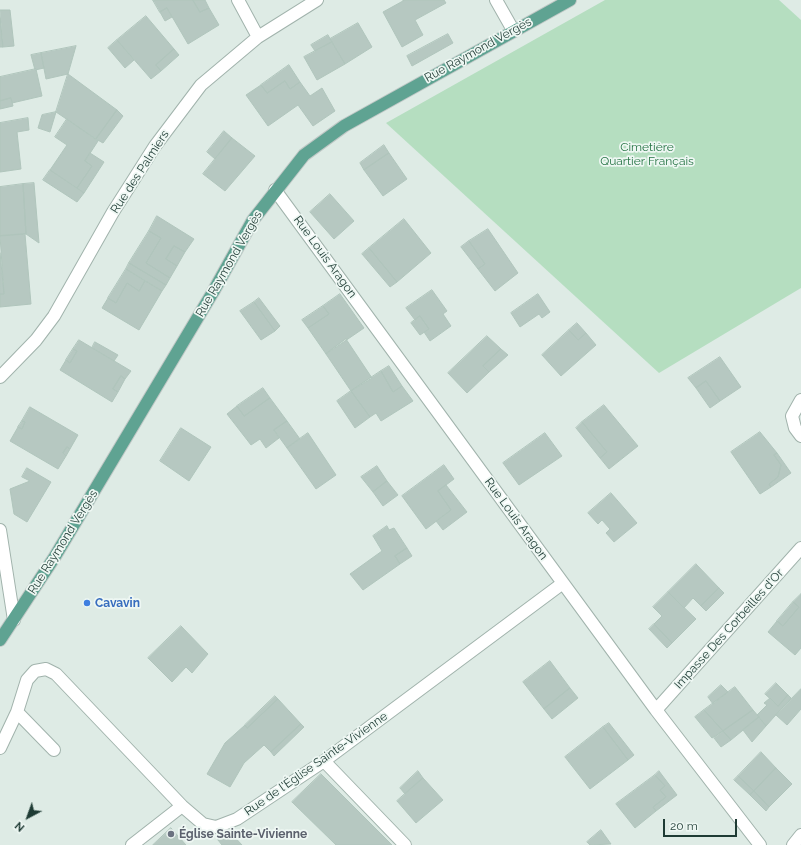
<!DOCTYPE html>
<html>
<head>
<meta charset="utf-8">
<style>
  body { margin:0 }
  #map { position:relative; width:801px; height:845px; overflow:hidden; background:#deebe5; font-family:Raleway,sans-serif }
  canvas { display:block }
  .north { position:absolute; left:8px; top:797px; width:40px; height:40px; -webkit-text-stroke:3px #eef7f3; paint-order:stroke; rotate:221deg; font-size:11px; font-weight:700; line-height:16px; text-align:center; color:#1e3b34 }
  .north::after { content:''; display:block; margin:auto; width:14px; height:18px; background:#1e3b34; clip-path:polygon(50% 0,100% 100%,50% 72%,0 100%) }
  .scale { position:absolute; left:663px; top:819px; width:74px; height:18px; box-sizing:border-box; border:2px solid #1e3b34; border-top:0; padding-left:5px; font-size:12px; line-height:14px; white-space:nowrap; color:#1e3b34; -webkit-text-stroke:3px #eef7f3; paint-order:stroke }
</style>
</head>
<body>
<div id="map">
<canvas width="801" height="845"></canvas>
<div class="north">N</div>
<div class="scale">20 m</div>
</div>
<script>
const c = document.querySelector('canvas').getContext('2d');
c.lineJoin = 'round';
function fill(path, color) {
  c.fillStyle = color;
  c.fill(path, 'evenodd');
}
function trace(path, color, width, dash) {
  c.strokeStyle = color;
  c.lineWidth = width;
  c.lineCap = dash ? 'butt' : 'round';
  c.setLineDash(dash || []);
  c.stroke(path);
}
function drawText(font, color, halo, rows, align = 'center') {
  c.font = font + ' Raleway,sans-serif';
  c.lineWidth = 3.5;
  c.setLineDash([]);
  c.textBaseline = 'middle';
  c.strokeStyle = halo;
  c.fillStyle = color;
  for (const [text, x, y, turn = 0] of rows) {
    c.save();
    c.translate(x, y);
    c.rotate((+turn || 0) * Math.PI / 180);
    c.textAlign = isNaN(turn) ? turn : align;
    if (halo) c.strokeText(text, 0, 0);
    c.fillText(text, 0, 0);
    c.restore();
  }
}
const green = new Path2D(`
  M605,0H779L801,20V288L659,373L386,123Z`);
const building = new Path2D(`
  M153,0H193L200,12L209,8L219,25L188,44L167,8L160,12Z
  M193,0H205L209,8L200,12Z
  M403,0H444L446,3L415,20L423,35L402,47L383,12L403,1Z
  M167,8L172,17L165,21L160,12Z
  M0,10H10L14,46L3,47Z
  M146,16L174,49L156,65L161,71L151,79L117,40Z
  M0,18L3,47H0Z
  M358,23L372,47L345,64L330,39Z
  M448,34L453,43L412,66L407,56Z
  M328,35L332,42L315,51L311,45Z
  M117,40L134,60L125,68L108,48Z
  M332,42L345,64L317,80L304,57Z
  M76,46L68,74L46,79L41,53Z
  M174,49L179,55L161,71L156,65Z
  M41,53L44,68L35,70L31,55Z
  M289,65L300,82L290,89L285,81L267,93L261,85Z
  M36,69L42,96L12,103L11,98L0,101V77Z
  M68,74L117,110L96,139L56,112Z
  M285,81L290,89L300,82L310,96L322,88L335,111L313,126L298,105L268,126L246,95L261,85L267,93Z
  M11,98L13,106L0,109V101Z
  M117,110L123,116L103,143L96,139Z
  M56,112L50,132L38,128L42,115Z
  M28,118L29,130L17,132L21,169L0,172V123Z
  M67,119L98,141L85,161L92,166L77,188L50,170L67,145L55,137Z
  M224,131L232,138L215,159L207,152Z
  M232,138L255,156L225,191L203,174Z
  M384,145L389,153L364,170L360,163Z
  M90,153L104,162L84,193L77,188L92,166L85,161Z
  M389,153L407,179L383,196L364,170Z
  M50,170L84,193L77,202L43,180Z
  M34,183L39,243L26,234L23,184Z
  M23,184L26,234L0,236V187Z
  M330,194L354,221L334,239L310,212Z
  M157,216L194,239L185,252L174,246L166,259L177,266L170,278L146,263L161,238L149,231Z
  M404,219L431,253L397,282L369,248Z
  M488,229L518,273L495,291L478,269L485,264L469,241Z
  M149,231L161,238L146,263L170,278L166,285L129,263Z
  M25,234L31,304L0,307V294H4L0,236Z
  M469,241L485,264L478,269L461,247Z
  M174,246L185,252L177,266L166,259Z
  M369,248L397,282L390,287L362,254Z
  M0,253L4,294H0Z
  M129,263L166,285L162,291L126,269Z
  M126,269L145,281L139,291L127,283L116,303L108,298Z
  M145,281L162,291L139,330L102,308L108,298L116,303L127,283L139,291Z
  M432,290L447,311L443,314L451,326L430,341L424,332L429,329L420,316L415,320L406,308Z
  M340,294L364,328L326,354L308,328L329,314L323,306Z
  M538,294L550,312L542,318L539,314L520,327L511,313Z
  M259,298L280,326L275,331L254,302Z
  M254,302L275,331L261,340L240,311Z
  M323,306L329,314L308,328L302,320Z
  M420,316L429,329L420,335L411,323Z
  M577,323L586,333L578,340L569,330Z
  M569,330L578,340L586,333L596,345L561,376L542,355Z
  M487,336L501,349L483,366L489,372L467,393L448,373Z
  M346,339L372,378L351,391L326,354Z
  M79,340L131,371L125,379L121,376L113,389L118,392L112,402L60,370L66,360L70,363L77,351L73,349Z
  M95,342L118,355L114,361L92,348Z
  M73,349L77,351L70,363L66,360Z
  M501,349L508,355L489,372L483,366Z
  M720,357L741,387L720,401L706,381L696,388L688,378Z
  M389,366L402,386L393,392L381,371Z
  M381,371L393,392L402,386L413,401L381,421L376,413L370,417L351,391Z
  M121,376L125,379L118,392L113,389Z
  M706,381L720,401L710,408L696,388Z
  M263,388L270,398L244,416L237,406Z
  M351,391L370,417L355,428L337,401Z
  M270,398L287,421L274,430L279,438L266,448L260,439L251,445L227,414L237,406L244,416Z
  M604,405L638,446L609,469L600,458L607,452L582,422Z
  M30,407L78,435L70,449L67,447L63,453L66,456L58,469L10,441L18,427L22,429L25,422L22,421Z
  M22,421L25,422L22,429L18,427Z
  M287,421L300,439L287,448L274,430Z
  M582,422L607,452L600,458L576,428Z
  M181,428L211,447L189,481L160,461Z
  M760,432L777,453L774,455L781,465L778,477L769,484L771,487L760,494L731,452Z
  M308,433L336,475L316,489L287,448Z
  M545,433L562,456L519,485L503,463Z
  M67,447L70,449L66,456L63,453Z
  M777,453L791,473L771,487L769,484L778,477L781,465L774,455Z
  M444,465L454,479L438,491L451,510L426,529L402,496Z
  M377,466L387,481L373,492L361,477Z
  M27,468L51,482L27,522L14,514L10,489L30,481L22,477Z
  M387,481L398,495L383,506L373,492Z
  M446,485L467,512L443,530L436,521L451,510L438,491Z
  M611,493L637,523L614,542L606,533L610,529L602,520L598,524L588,513Z
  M387,526L389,530L394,528L407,548L395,556L400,564L363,590L350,574L382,551L373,536Z
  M407,548L412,556L400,564L395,556Z
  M696,564L719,588L701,606L693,598L684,608L668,592Z
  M719,588L724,593L706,611L701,606Z
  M668,592L696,619L672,643L654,624L662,616L653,607Z
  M801,594V648L795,655L768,632L777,621L783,626L799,607L793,602Z
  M793,602L799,607L783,626L777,621Z
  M654,624L672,643L667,648L649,629Z
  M181,626L208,654L192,673L186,667L172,682L148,658Z
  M550,661L570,688L544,709L523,682Z
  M776,683L788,695L778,706L765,694Z
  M721,685L728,692L713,704L708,697Z
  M735,687L753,710L723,731L704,710Z
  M570,688L578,698L552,719L544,709Z
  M801,689V709L787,725L776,715Z
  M788,695L791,698L766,726L757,715L767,705L764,703L770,698L778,706Z
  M275,696L278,699L247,728L245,725Z
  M278,699L301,724L271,752L264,745L244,763L230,787L207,774L225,743L245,725L247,728Z
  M704,710L723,731L712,738L695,717Z
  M753,710L759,717L731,740L723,731Z
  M759,717L766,726L752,742L743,730Z
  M609,723L634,755L628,760L603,727Z
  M301,724L304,727L274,756L271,752Z
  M603,727L628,760L590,789L565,757Z
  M723,731L731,740L721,747L714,738Z
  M761,752L776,768L754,791L738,776Z
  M776,768L792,784L769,807L754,791Z
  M418,771L423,778L405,794L400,788Z
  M659,771L677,795L656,811L653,807L666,797L660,790L665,786L655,775Z
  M321,774L392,845H336L292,802Z
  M655,775L665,786L660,790L666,797L653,807L656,811L635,828L616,804Z
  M738,776L754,791L750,795L734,780Z
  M423,778L443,800L416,823L397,801Z
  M754,791L769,807L766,811L750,795Z
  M171,828L186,845H153Z
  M601,830L611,844L590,845L587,842Z
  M229,831L242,845H222L218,840Z`);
const minor = new Path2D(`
  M238,0L258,37
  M496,0L513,30
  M275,190L656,710L760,845
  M0,377L36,340L54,316L113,212L155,146L201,85L258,37L317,0
  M801,400L792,416L795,428L801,436
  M0,530L14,620
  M656,710L801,548
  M17,712L54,750
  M0,748L17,712L27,680L35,671L46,669L56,674L182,806L203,824L216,827L237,819L324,761L563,583
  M324,761L405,845
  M132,845L182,806
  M793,845L801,835`);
const major = new Path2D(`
  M0,640L54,558L213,292L253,220L304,155L344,126L570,0`);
const markers = [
  [87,603,4,"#3f7fe0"],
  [171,834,4,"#6b7280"]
];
const streetNames = [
  ["Rue Raymond Vergès",478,50,-29],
  ["Rue des Palmiers",140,172,-57],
  ["Rue Louis Aragon",325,257,54],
  ["Rue Raymond Vergès",229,264,-60],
  ["Rue Louis Aragon",516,519,54],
  ["Rue Raymond Vergès",63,542,-58],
  ["Impasse Des Corbeilles d'Or",729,629,-48],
  ["Rue de l'Église Sainte-Vivienne",316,764,-35]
];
const parkNames = [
  ["Cimetière",647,147],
  ["Quartier Français",647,161]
];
const shopNames = [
  ["Cavavin",95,603]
];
const worshipNames = [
  ["Église Sainte-Vivienne",179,834]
];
fill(green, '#b5dec0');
fill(building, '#b6c8c1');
trace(building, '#b0c5bc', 1);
trace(minor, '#a1b3ac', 14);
trace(major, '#c0c8c6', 14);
trace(minor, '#fff', 12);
trace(major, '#5fa392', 12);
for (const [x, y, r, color] of markers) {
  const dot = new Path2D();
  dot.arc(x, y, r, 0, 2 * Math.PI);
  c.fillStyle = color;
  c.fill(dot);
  trace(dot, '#eef7f3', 1.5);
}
drawText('12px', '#1e3b34', '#eef7f3', streetNames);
drawText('12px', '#267445', '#eef7f3', parkNames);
drawText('bold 12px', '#366cbe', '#eef7f3', shopNames, 'left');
drawText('bold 12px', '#5b616d', '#eef7f3', worshipNames, 'left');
</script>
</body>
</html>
